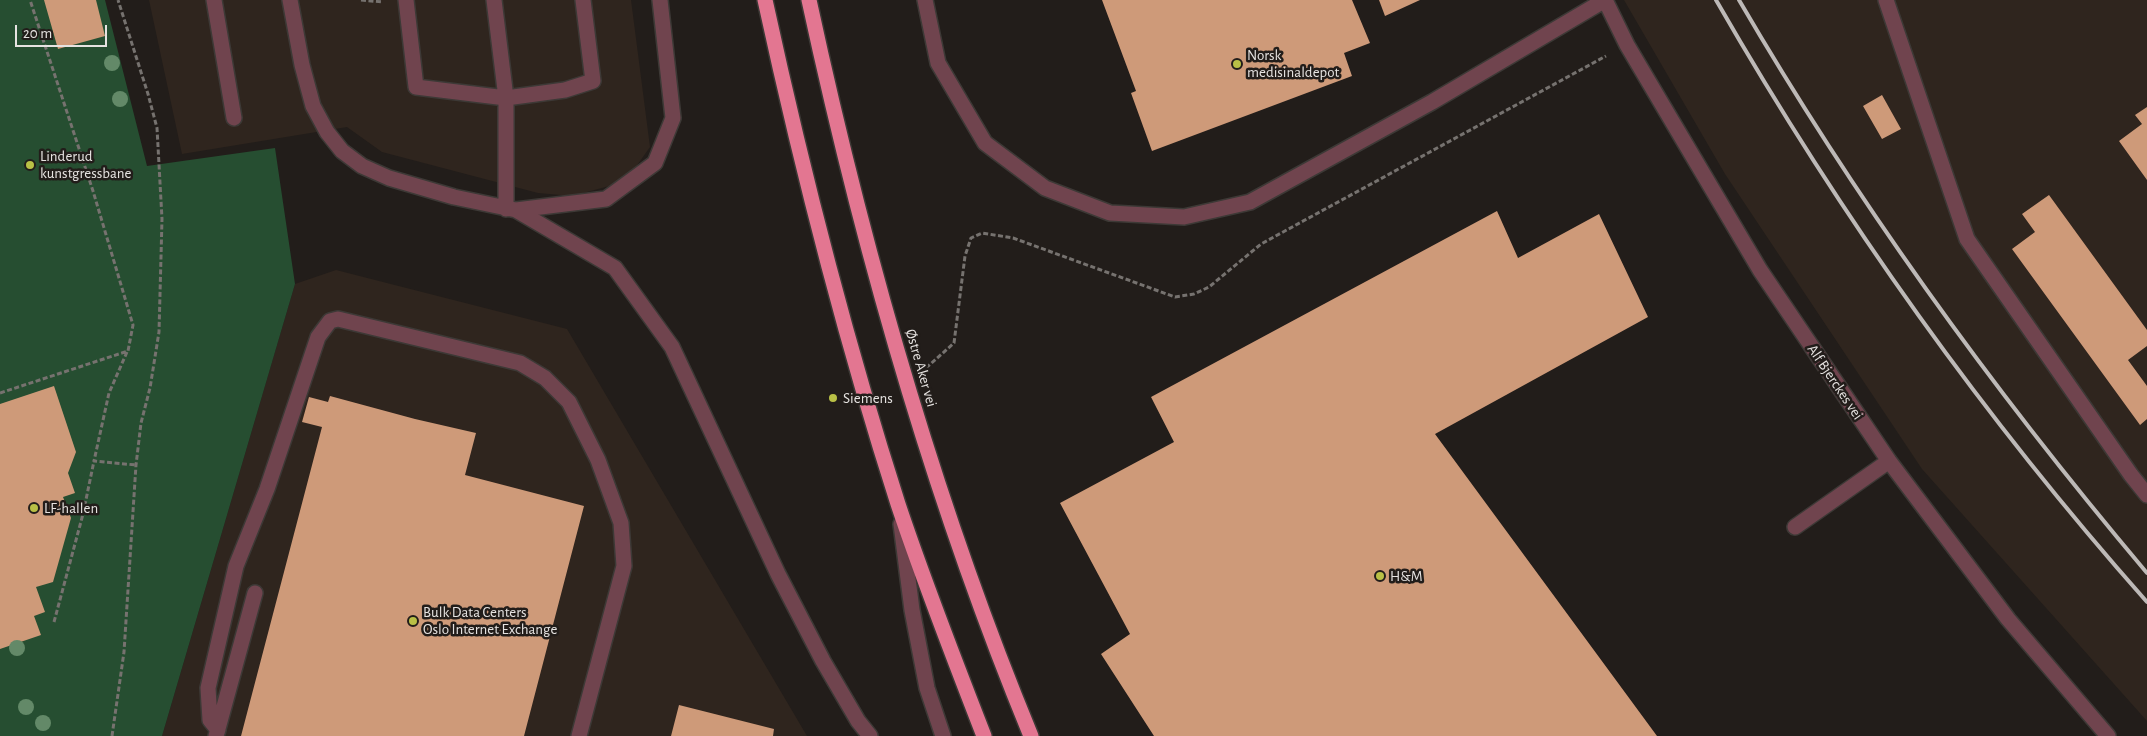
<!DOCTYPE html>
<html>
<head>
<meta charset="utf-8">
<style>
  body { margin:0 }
  #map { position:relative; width:2147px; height:736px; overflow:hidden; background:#221d1a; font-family:"Alegreya Sans",sans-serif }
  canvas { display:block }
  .scale { position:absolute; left:15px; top:25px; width:92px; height:22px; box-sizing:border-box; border:2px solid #e6e3e1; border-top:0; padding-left:6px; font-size:15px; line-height:18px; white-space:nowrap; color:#e6e3e1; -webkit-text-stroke:4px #221d1a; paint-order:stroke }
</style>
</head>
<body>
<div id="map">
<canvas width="2147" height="736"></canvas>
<div class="scale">20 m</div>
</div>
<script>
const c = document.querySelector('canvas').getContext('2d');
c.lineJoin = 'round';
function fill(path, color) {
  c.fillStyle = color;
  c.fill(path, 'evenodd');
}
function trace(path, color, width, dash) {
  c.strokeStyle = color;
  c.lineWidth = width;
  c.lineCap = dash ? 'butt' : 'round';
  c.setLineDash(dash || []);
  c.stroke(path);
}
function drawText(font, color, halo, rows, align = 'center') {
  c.font = font + ' "Alegreya Sans",sans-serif';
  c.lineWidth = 5;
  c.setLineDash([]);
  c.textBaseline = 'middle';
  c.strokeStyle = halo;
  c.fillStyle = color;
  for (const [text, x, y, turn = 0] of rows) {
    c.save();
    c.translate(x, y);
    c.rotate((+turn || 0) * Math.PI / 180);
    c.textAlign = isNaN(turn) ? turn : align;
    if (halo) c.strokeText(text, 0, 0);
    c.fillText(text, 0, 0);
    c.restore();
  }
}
const built = new Path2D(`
  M149,0H631L650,147L633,171L613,185L572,196L538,193L382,152L347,127L182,154Z
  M1624,0H2147V721L1922,469L1725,174Z
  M336,270L567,329L807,736H162L295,284Z`);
const green = new Path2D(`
  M0,0H105L147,166L275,148L295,284L162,736H0Z`);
const building = new Path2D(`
  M44,0H96L105,36L58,49Z
  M1102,0H1352L1370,43L1344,53L1352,76L1152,151L1131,93L1136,91Z
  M1379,0H1420L1385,16Z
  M1882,95L1901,129L1882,139L1863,106Z
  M2147,107V180L2119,141L2142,124L2135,115Z
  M2049,195L2147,330V346L2128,360L2147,386V419L2140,425L2012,249L2035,232L2022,214Z
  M1497,211L1518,258L1599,214L1648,317L1435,434L1657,736H1154L1101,654L1130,634L1060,503L1174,442L1151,397Z
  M54,386L76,452L68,473L75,493L63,497L71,518L53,582L36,587L45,612L34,616L41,635L0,649V404Z
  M330,396L415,419L476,433L465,475L584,506L524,736H241L322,427L302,422L309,397L328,402Z
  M679,705L774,729L773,736H671Z`);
const path = new Path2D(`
  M361,0L383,2
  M127,352L109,393L94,461L136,465
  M926,368L954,343L965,256L971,238L982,233L1013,238L1175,297L1194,294L1209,287L1261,244L1606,56
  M0,393L128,351L133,325L93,191L30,0
  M54,622L83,514L94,461
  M112,736L124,652L136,465L141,423L150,388L159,332L162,219L157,128L148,94L118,0`);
const minor = new Path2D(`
  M214,0L234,118
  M290,0L302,65L313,106L327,132L342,151L362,166L389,178L454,197L516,210L606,199L655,163L673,118L660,0
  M406,0L416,87L506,98L565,90L593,81L583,0
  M494,0L506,98V209
  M925,0L938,63L985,143L1045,188L1110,213L1184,217L1250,202L1432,102L1605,0L1627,45L1760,270L1889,461L2008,619L2108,736
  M1886,0L1967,239L2131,475L2147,495
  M516,210L615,268L672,347L778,574L823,661L858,721L870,736
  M901,524L912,610L927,688L943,736
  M1795,527L1889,461
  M218,730L210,720L208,688L236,566L267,489L318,337L330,321L338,319L520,363L545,378L569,402L598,460L621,523L624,566L579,736
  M216,736L255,593`);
const highway = new Path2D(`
  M765,0C802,170 845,339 898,504C924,582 954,659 984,736
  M809,0C863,250 933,499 1031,736`);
const rail = new Path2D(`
  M1716,0C1839,214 1983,417 2147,602
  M1739,0C1858,204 1995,393 2147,573`);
const trees = [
  [112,63],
  [120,99],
  [17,648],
  [26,707],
  [43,723]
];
const markers = [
  [1237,64,5,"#b9c046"],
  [30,165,5,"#b9c046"],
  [833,398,5,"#b9c046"],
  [34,508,5,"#b9c046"],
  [1380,576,5,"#b9c046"],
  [413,621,5,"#b9c046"]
];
const poiNames = [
  ["Norsk",1247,55],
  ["medisinaldepot",1247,72],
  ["Linderud",40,156],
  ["kunstgressbane",40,173],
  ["Siemens",843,398],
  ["LF-hallen",44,508],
  ["H&M",1390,576],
  ["Bulk Data Centers",423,612],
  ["Oslo Internet Exchange",423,629]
];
const streetNames = [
  ["Østre Aker vei",921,368,74],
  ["Alf Bjerckes vei",1835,382,56]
];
fill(built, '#2f251e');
fill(green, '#264e31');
fill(building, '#ce9a79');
trace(minor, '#3d3936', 18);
trace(highway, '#3d3936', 18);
trace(path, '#76726f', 3, [5, 2.5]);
trace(minor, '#70444e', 15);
trace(highway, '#e37691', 15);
trace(rail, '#bdb9b7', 4);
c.fillStyle = '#638968';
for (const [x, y] of trees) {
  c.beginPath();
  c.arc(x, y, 8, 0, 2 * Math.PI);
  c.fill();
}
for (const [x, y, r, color] of markers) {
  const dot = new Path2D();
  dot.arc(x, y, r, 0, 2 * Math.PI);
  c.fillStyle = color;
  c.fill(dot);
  trace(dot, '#221d1a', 2);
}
drawText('15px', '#e6e3e1', '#221d1a', poiNames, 'left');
drawText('15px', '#e6e3e1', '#221d1a', streetNames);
</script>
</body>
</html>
